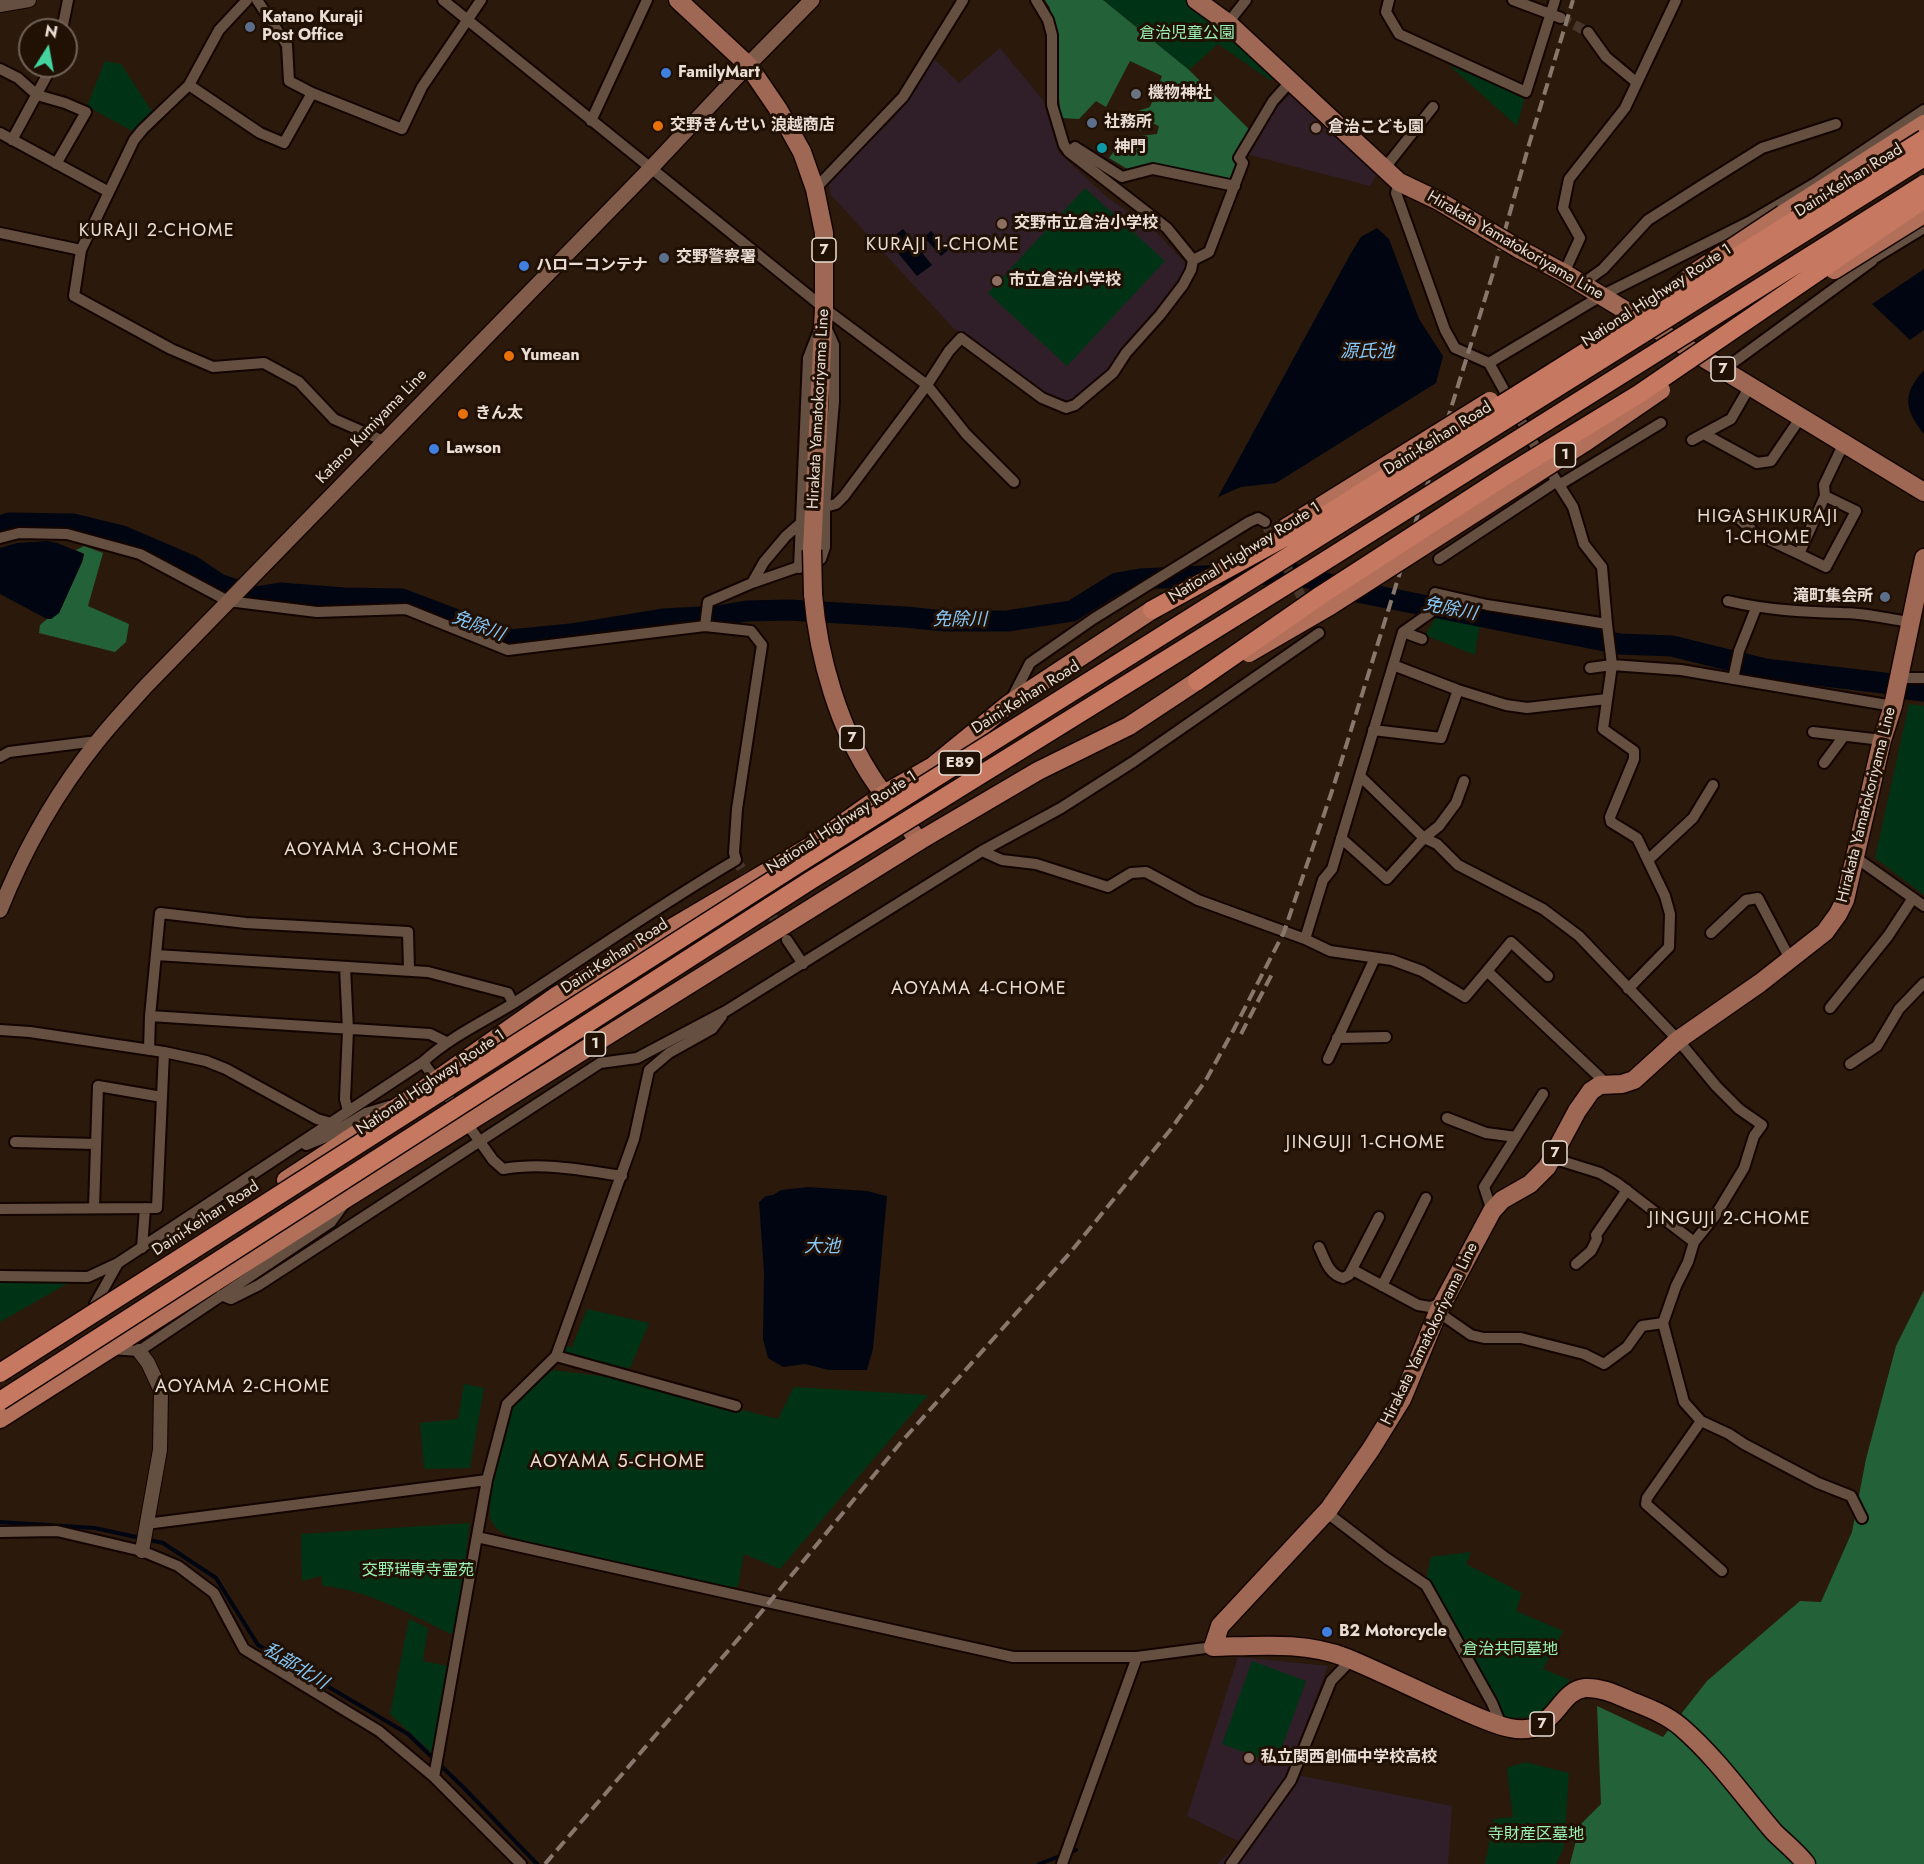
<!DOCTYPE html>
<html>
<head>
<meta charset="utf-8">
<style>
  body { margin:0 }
  #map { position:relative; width:1924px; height:1864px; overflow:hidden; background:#2b190c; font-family:Jost,sans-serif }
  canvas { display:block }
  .north { position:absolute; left:18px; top:18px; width:60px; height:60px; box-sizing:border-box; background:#211004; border:2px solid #716257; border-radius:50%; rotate:11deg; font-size:16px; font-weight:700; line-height:24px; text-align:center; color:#e9ddd4 }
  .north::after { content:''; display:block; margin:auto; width:21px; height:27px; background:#44d49f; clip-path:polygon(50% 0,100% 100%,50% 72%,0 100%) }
</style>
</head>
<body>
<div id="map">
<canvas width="1924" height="1864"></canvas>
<div class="north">N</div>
</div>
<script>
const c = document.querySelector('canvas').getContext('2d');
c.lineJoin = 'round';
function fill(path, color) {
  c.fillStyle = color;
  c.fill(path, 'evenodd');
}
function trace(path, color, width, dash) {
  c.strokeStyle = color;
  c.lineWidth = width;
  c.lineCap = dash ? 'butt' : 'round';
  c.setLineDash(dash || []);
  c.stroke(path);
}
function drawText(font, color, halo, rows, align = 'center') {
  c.font = font + ' Jost,"Noto Sans JP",sans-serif';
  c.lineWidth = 6;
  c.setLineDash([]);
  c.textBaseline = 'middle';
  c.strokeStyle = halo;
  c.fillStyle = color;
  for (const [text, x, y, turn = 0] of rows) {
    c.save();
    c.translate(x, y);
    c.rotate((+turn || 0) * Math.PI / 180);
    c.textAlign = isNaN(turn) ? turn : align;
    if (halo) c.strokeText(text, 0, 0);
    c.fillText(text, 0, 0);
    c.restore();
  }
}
const education = new Path2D(`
  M1000,48L1043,100L1059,153L1107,197L1155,231L1188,266L1160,309L1125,346L1110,369L1074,402L1044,395L953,328L831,195L828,181L895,117L933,58L959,83Z
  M1293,92L1379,171L1370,186L1246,154L1273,111Z
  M1238,1657L1328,1666L1287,1773L1452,1806L1448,1864H1217L1240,1842L1187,1816Z`);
const green = new Path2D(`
  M1103,0H1188L1277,78L1270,80L1218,44L1189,70Z
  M105,61L121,64L153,113L132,131L87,106Z
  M1449,65L1525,97L1517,126Z
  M1085,188L1165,261L1067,366L988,293Z
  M1438,614L1480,623L1475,655L1425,635Z
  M1909,704L1924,706V895L1875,858Z
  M0,1282H70L0,1322Z
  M587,1309L649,1323L630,1368L593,1363L564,1354L565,1346L572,1347Z
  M553,1370L617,1378L778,1419L794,1387L928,1395L780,1569L744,1554L738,1586L729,1589L535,1546C519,1537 502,1539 492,1522C484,1509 503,1415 514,1402C525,1390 540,1380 553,1370Z
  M464,1384L484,1388L470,1468L424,1469L420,1423L458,1419Z
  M470,1523L455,1636C415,1617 367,1589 323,1586L321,1576L302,1581L301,1534Z
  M1471,1552L1466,1564L1522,1593L1516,1611L1563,1631L1543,1669L1570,1680L1539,1717L1503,1718L1434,1586L1426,1580L1431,1557Z
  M409,1619L428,1628L423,1661L448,1666L432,1753L390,1714Z
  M1252,1661L1306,1681L1276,1764L1222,1744Z
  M1525,1762L1569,1773L1564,1847L1556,1864H1485L1494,1819L1513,1817L1507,1768Z`);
const forest = new Path2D(`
  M1045,0H1103L1189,70L1250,130L1232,180L1129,170L1109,158C1125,137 1133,137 1157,134L1159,126L1152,123L1140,131L1127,124L1135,112L1150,107L1162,76L1130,61L1106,107L1096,101L1079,119L1061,118L1050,8Z
  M84,546L103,553L88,606L129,624L126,642L115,652L39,633L40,625L47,619H51L59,613L82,562L84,554L76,550Z
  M1924,1290V1864H1570L1580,1825L1601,1804L1597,1706L1663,1737L1707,1681L1800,1601L1821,1602L1852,1532L1866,1459L1896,1346Z`);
const water = new Path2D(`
  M1377,228L1389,239L1419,319L1443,356L1436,383L1276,483L1241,487L1218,497L1351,253L1361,237Z
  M903,229L932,265L917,276L888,241Z
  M931,231L948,250L941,256L924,237Z
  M1924,269V330L1910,340L1872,304Z
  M1924,370V434C1904,409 1902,394 1924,370Z
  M47,541L57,543L84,554L82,562L59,613L51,619H47L0,594V548L17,543Z
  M808,1187L867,1191L887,1196L873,1349L867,1370H829L805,1364L783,1367L768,1358L763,1339L764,1272L759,1202L766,1196L773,1195L781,1190Z`);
const stream = new Path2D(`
  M0,1522L95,1528L163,1543L216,1578L258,1645L408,1734L464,1788L537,1864
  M1039,1864L1076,1850`);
const river = new Path2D(`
  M0,526L9,523L73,524L122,536L192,566L219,584L255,597L280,593L344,598L402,599L510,640L571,634L663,619L718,616L746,611L789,610L905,617L945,621H1007L1072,611L1117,583L1140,579L1223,575L1294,574L1357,592L1620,644L1672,646L1765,669L1884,683L1906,689L1924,691`);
const minorTunnel = new Path2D(`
  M1561,18L1588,32
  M1265,522L1319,633
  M736,860L783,933`);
const minor = new Path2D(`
  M247,0L219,30L189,85L143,129L134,140L81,250L74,296L171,349L213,367L264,363L299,382L334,419L384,441
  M257,0L287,45L289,81L312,93
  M443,0L824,308L927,385L966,434L1014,482
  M1389,0L1386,12L1399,34L1526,92L1555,0
  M1513,0L1561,18
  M1228,23L1246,0
  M62,30L68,0
  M1588,32L1606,57L1636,82
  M0,69L18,78L37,95L65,103L86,112L56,164
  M189,85L260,133L284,143L312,93L402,129L422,87L481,0
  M591,121L647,0
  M0,133L109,192
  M12,140L52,66
  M1069,152L1075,147L1122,177L1153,169L1235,186
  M1384,169L1433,107
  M1399,182L1396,193L1445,330L1455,348L1489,363L1601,296L1749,222L1817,182L1924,110
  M815,189L903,97L963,0
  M0,233L81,250
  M1193,260L1209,252L1243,163L1239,158L1273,101L1290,82
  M1868,262L1924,228
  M1564,273L1580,238L1563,208L1569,179L1625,108L1676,0
  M1582,284L1603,269L1648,220L1698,188L1762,148L1836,124
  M1660,296L1692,270
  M1489,363L1539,453L1573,507L1584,544L1602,567L1607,624
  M1723,370L1872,261
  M1704,434L1757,463L1771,461L1801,417
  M1692,440L1731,419L1750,386
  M1559,485L1661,423
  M825,507L836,504L844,496L927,385L949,351L961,338L1042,398L1066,408L1075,405L1113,373L1126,353L1160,315L1183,285L1191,270L1193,260L1167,228L1069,152L1064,145L1052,105V35L1048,20L1036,0
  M1735,515L1756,534L1799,554L1825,496L1824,485L1844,443
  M0,538L19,533L67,534L140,554L228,601L317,612L406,609L508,650L705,626L751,631L762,645L737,809L734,853L736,860C660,905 588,955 514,1003C483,1022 450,1037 423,1062L118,1263L95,1304
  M1799,554L1826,567L1856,511L1825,496
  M1439,559L1557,481
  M799,568L808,358L819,330
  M752,583L821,559L825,547V507L834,401V345L826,327
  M1728,601C1766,610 1803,612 1842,613C1865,613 1888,619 1911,622
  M705,626L708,602L752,583L764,562L786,536L802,522
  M1403,632L1422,639
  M1393,665L1458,690L1506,705L1527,708L1607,699
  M1590,668L1612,665L1681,670L1893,706
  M1899,678H1924
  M1733,679L1739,651L1756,608
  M1011,700L1030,663L1093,619L1249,522L1258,518L1265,522
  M1373,730L1441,738L1458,690
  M1813,732L1882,740
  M0,757L9,752L97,741
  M1824,763L1844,736
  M1360,776L1424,838L1437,844L1458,865L1543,909L1579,936L1678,1040L1716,1086L1739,1109L1762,1125L1754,1136L1744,1168L1715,1216L1694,1242L1688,1262L1676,1286L1663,1323L1684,1402L1701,1421L1729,1434L1744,1444L1818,1483L1851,1496L1862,1518
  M1341,838L1387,879L1424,838L1439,826L1456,803L1464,781
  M982,851L1002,860L1036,864L1108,887L1131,873L1146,872L1198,900L1305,939L1330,951L1392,960L1422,971L1465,997L1487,971L1607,1084
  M1855,857L1924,906
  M1648,860L1693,818L1713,785
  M1711,933L1746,900L1758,898L1790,959
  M1305,939L1323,880L1332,869L1403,632L1430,613L1435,593L1487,605L1607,624L1612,665L1603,729L1634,751V759L1610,817L1611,822L1637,838L1665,896L1670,914L1669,947L1628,989
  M787,940L803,964
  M156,955L428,972L508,993L513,1003
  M345,967L348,1030L345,1099L348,1111
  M1487,971L1511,942L1548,976
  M1830,1008L1888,936L1913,898
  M150,1016L430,1034L446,1042
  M0,1030L30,1032L164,1052L206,1061L226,1069L317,1119L331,1123
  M1337,1038L1386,1037
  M149,1050L150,1016L160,913L246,923L408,932L409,970
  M1328,1059L1375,958
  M423,1062L493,1160L503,1169C543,1162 582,1170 622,1176
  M1850,1064L1877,1046L1899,1009L1924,983
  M1447,1118L1486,1133L1516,1137
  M15,1142L96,1144
  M306,1145L326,1137L366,1113L389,1106
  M1552,1158L1600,1173L1617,1183L1694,1242
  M94,1208L98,1086L162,1097
  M0,1209L157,1208L164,1052
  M1492,1211L1484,1187L1543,1094
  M1319,1247C1325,1259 1328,1274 1343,1278L1349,1275L1379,1217
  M142,1248L145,1208
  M1576,1264L1591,1251L1597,1239L1596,1235L1627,1190
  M1353,1270L1418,1305L1430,1307L1443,1303
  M0,1276L88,1277L118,1263
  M1382,1286L1426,1198
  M221,1295L231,1299L259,1285L600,1063L637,1058L726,1011L982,851L1061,808L1133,762L1319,633
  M1438,1312L1471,1335L1484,1338H1521L1584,1354L1604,1364L1627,1347L1642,1326L1663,1323
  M111,1349L139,1351L331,1222L344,1204
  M556,1356L736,1406
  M1701,1421L1647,1498L1646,1504L1722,1571
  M487,1480L507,1404L556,1356L634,1139L649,1070L669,1053L712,1029L722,1016
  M1326,1512L1386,1558L1426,1585L1492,1703L1501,1725
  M146,1524L487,1480L434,1777
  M0,1532L57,1531L142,1551L178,1566L214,1593L244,1649L379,1731L434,1777L521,1864
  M477,1537L1013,1657H1137L1213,1647
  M1062,1864L1137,1657
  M1231,1864L1291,1780L1331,1681L1351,1660`);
const tertiary = new Path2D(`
  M0,5L29,0
  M139,1351L148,1363L161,1391L160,1450L142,1551`);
const secondary = new Path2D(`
  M0,910C24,850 56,793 97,742C112,723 129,705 146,686L650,169L748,65L812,0`);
const primary = new Path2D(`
  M678,0L748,65L778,109L802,152L815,189L824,233V308L812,550
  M1196,0L1228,23L1399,182L1439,201L1492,233
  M1519,249L1564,273L1924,492
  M813,594C818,656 839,730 875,782C889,802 904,821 919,841
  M1806,1864C1797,1852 1785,1843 1774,1832C1744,1797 1716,1757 1681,1727C1666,1714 1646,1707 1629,1700C1615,1694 1600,1687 1585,1688C1556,1691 1556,1738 1510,1728C1491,1724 1473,1715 1455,1707C1419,1691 1383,1673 1347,1658C1305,1641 1257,1646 1213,1647L1220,1626L1329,1509L1371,1449L1402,1399L1438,1312L1492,1211L1502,1200L1530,1184L1547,1167L1577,1111L1591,1091L1600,1085L1622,1084L1634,1080L1678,1040L1760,983L1825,932L1838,914L1845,900L1882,740L1893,706L1924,558`);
const trunk = new Path2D(`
  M1783,214L1924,124
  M286,1180L408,1100L556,996L809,847L884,794L933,766L1009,704L1152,610
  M0,1419L347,1198L919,841L1038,771L1129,726L1197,681`);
const rail = new Path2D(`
  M1241,1034L1274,970
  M545,1864L758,1616L903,1440L1069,1254L1171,1129L1206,1080L1234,1029L1284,932L1333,788L1493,273L1530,141L1573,0`);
const primaryBridge = new Path2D(`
  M1492,233L1519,249
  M812,550L813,594`);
const trunkBridge = new Path2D(`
  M1834,270L1924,214
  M1691,275L1783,214
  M1284,529L1490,401
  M1249,653L1330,606L1584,443L1661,390`);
const motorwayBridge = new Path2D(`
  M1152,610L1329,513L1924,139
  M1197,681L1321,595L1505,476L1639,394L1924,199
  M0,1373L795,866L1924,157
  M0,1401L811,880L1309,571L1924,184`);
const markers = [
  [250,27,6,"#5c6f8a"],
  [666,73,6,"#3f7fe0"],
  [1136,94,6,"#6b7280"],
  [1092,123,6,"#5c6f8a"],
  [658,126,6,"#e8710a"],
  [1316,128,6,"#8d6e63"],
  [1102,148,6,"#0f9aa8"],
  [1002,224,6,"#8d6e63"],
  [664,258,6,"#5c6f8a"],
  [524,266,6,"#3f7fe0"],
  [997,281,6,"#8d6e63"],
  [509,356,6,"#e8710a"],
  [463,414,6,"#e8710a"],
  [434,449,6,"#3f7fe0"],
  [1885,597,6,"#5c6f8a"],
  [1327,1632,6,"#3f7fe0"],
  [1249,1758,6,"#8d6e63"]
];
const shields = [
  [824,250,24],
  [1723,369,24],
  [1565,455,21],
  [852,738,24],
  [960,763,42],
  [595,1044,21],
  [1555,1153,24],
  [1542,1724,24]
];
const shieldNames = [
  ["7",824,250],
  ["7",1723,369],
  ["1",1565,455],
  ["7",852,738],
  ["E89",960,763],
  ["1",595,1044],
  ["7",1555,1153],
  ["7",1542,1724]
];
const poiNames = [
  ["Katano Kuraji",262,18],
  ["Post Office",262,36],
  ["FamilyMart",678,73],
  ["機物神社",1148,94],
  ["社務所",1104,123],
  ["交野きんせい 浪越商店",670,126],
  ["倉治こども園",1328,128],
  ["神門",1114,148],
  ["交野市立倉治小学校",1014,224],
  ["交野警察署",676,258],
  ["ハローコンテナ",536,266],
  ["市立倉治小学校",1009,281],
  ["Yumean",521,356],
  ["きん太",475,414],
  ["Lawson",446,449],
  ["滝町集会所",1873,597,"right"],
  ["B2 Motorcycle",1339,1632],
  ["私立関西創価中学校高校",1261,1758]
];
const parkNames = [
  ["倉治児童公園",1187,34],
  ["交野瑞専寺霊苑",418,1571],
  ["倉治共同墓地",1510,1650],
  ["寺財産区墓地",1536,1835]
];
const streetNames = [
  ["Daini-Keihan Road",1849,181,-32],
  ["Hirakata Yamatokoriyama Line",1515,246,30],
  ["National Highway Route 1",1657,296,-33],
  ["Hirakata Yamatokoriyama Line",819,409,-87],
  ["Katano Kumiyama Line",372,427,-46],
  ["Daini-Keihan Road",1438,439,-32],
  ["National Highway Route 1",1245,553,-32],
  ["Daini-Keihan Road",1026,698,-32],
  ["Hirakata Yamatokoriyama Line",1867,805,-76],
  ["National Highway Route 1",842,823,-33],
  ["Daini-Keihan Road",615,957,-33],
  ["National Highway Route 1",431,1083,-34],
  ["Daini-Keihan Road",206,1219,-33],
  ["Hirakata Yamatokoriyama Line",1430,1334,-64]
];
const neighbourhoodNames = [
  ["KURAJI 2-CHOME",157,232],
  ["KURAJI 1-CHOME",943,246],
  ["HIGASHIKURAJI",1768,518],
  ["1-CHOME",1768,539],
  ["AOYAMA 3-CHOME",372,851],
  ["AOYAMA 4-CHOME",979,990],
  ["JINGUJI 1-CHOME",1366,1144],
  ["JINGUJI 2-CHOME",1730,1220],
  ["AOYAMA 2-CHOME",243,1388],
  ["AOYAMA 5-CHOME",618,1463]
];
const waterNames = [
  ["源氏池",1367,353],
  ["免除川",1450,610,11],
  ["免除川",960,621],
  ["免除川",478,627,20],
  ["大池",822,1248],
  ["私部北川",295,1667,31]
];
fill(education, '#301f29');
fill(green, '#003315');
fill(forest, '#236239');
fill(water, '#000611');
trace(stream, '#000611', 4);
trace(river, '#000611', 21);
trace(minorTunnel, '#48362a', 10, [10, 5]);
trace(minor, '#130400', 14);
trace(tertiary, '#130400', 16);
trace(secondary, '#130400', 18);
trace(primary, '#130400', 21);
trace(trunk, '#130400', 21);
trace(minor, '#644f41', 10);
trace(tertiary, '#644f41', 14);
trace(secondary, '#815c4a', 15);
trace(primary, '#9f6854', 18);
trace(trunk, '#b2705a', 18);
trace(rail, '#87776c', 4, [12, 6]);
trace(primaryBridge, '#130400', 21, []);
trace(trunkBridge, '#130400', 21, []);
trace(motorwayBridge, '#130400', 21, []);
trace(primaryBridge, '#9f6854', 18);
trace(trunkBridge, '#b2705a', 18);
trace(motorwayBridge, '#c67960', 18);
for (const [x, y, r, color] of markers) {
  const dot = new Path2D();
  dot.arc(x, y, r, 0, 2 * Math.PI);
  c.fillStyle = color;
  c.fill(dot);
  trace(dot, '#211004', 2);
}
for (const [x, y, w] of shields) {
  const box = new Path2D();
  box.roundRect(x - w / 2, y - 12, w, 24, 4.5);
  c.fillStyle = '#211004';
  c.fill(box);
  trace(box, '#e9ddd4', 1.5);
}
drawText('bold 15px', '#e9ddd4', null, shieldNames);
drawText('bold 16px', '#e9ddd4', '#211004', poiNames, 'left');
drawText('16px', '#9af2b2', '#211004', parkNames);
drawText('16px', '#e9ddd4', '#211004', streetNames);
c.letterSpacing = '1.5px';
drawText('18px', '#e9ddd4', '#211004', neighbourhoodNames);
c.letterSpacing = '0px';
drawText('italic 18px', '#85c8fa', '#211004', waterNames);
</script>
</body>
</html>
